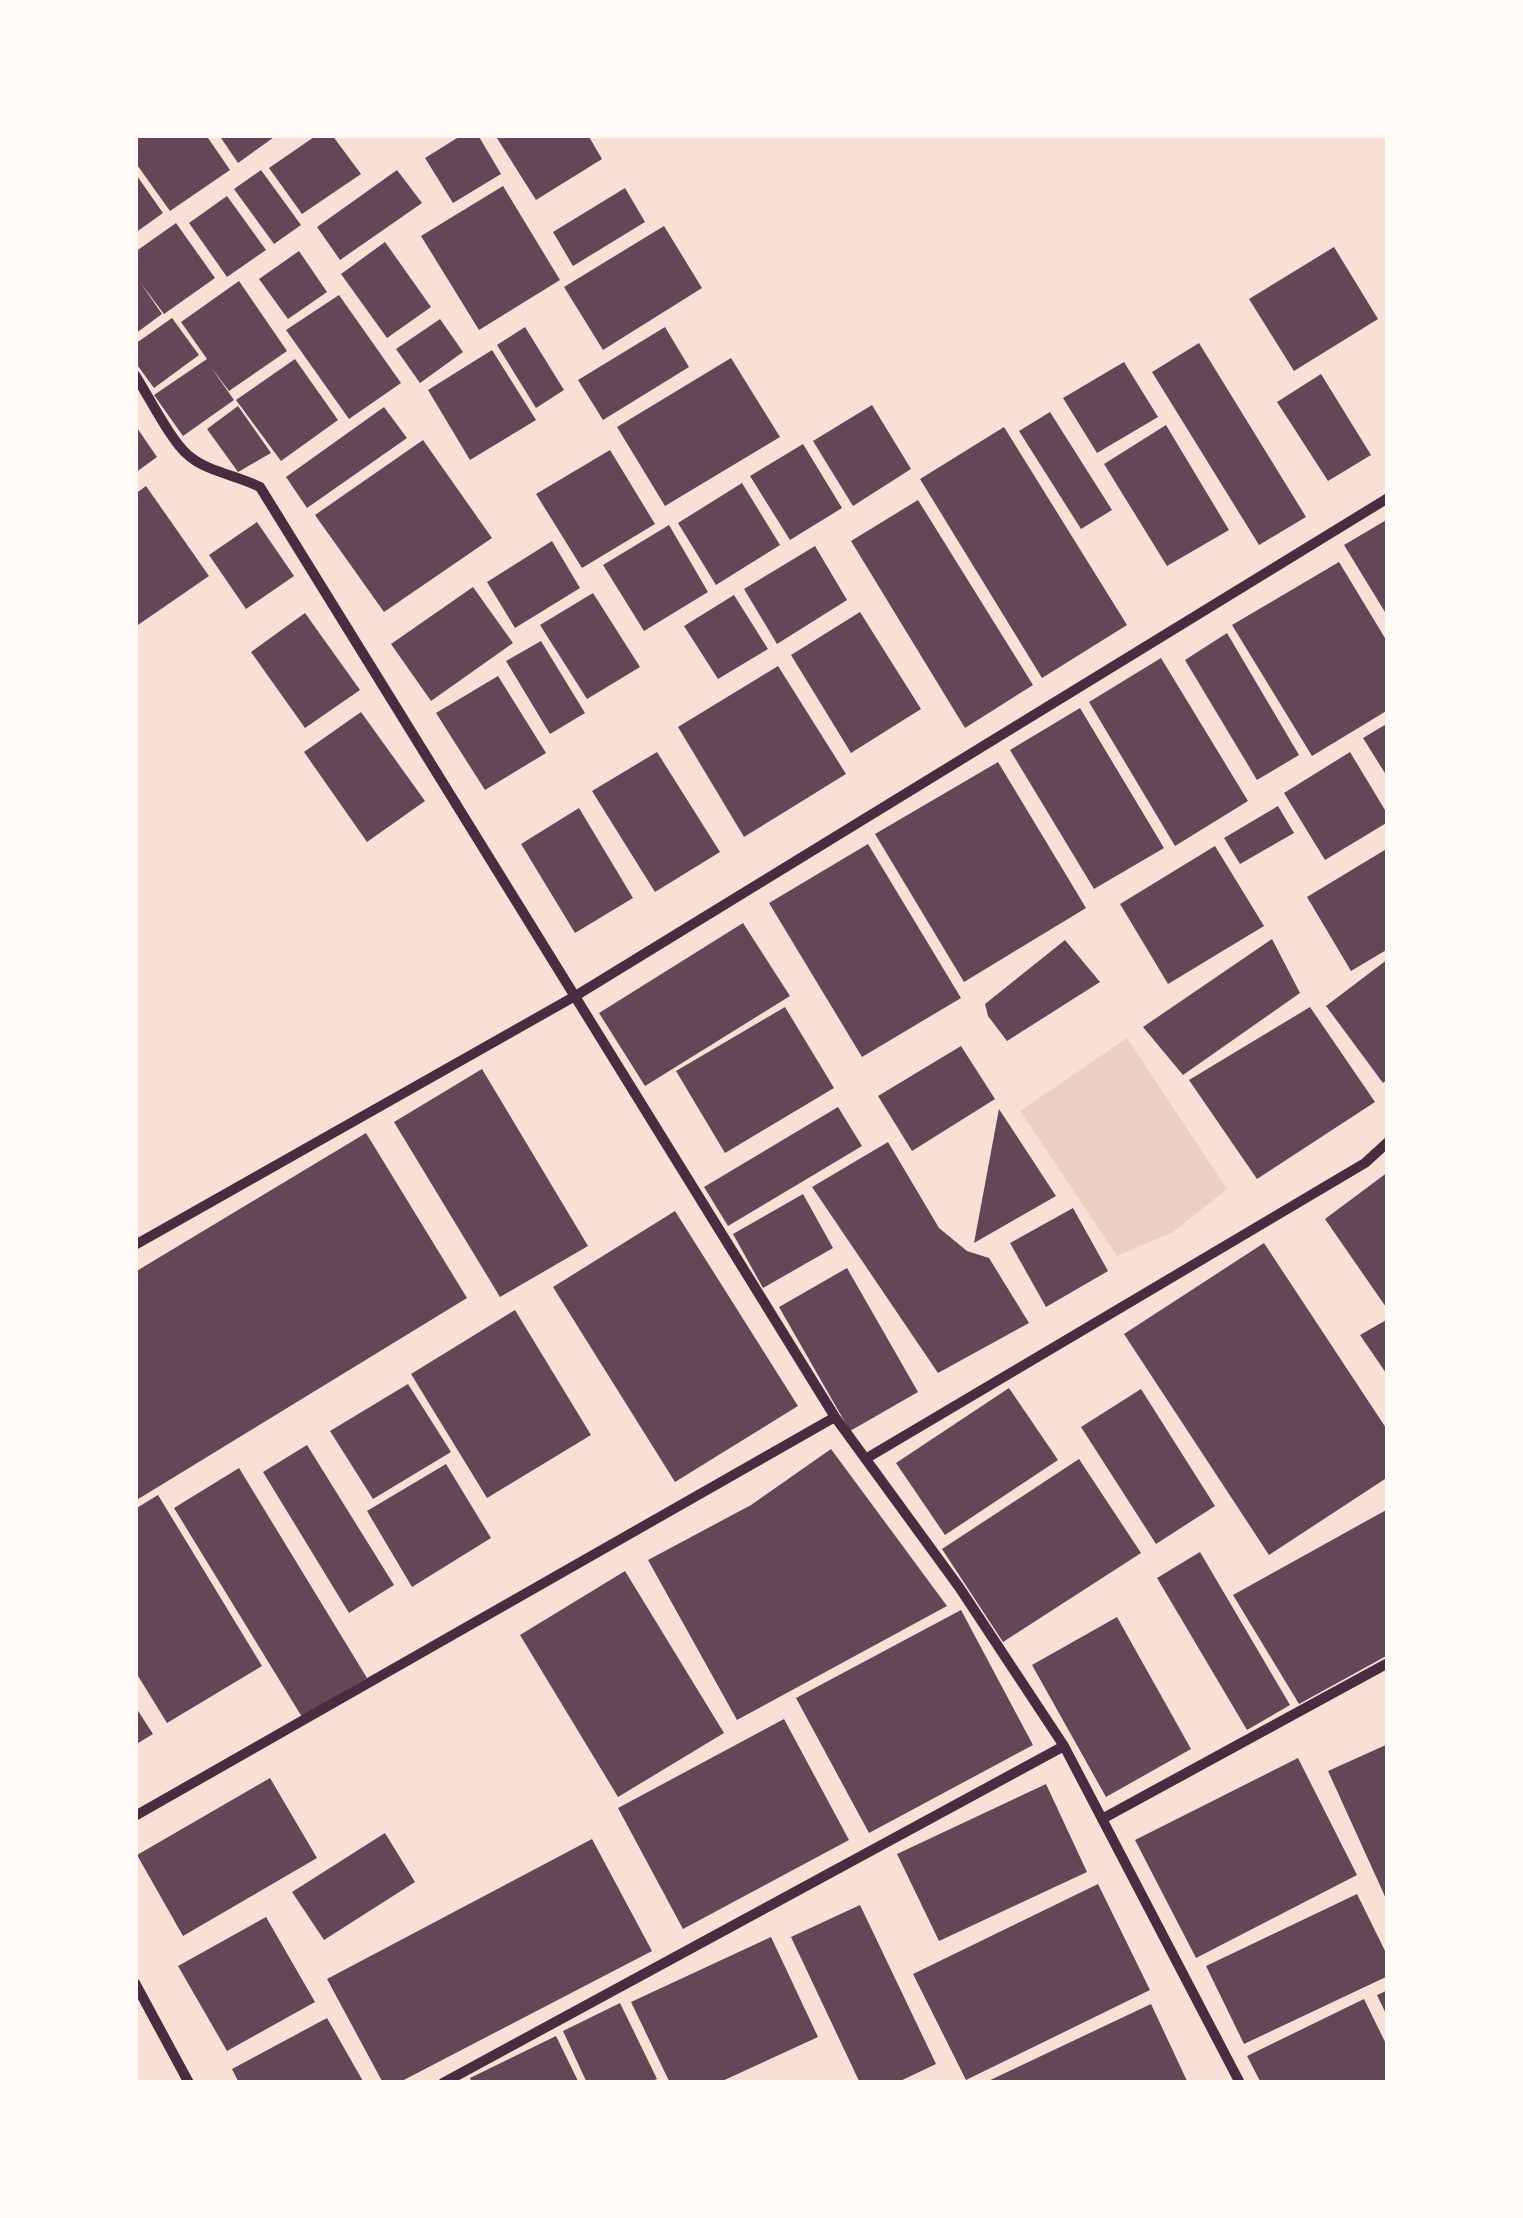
<!DOCTYPE html>
<html>
<head>
<meta charset="utf-8">
<style>
  body { margin:0 }
  #map { position:relative; width:1523px; height:2218px; overflow:hidden; background:#f7e1d7; font-family:"Fira Sans Condensed",sans-serif }
  canvas { display:block }
  .frame { position:absolute; inset:0; border:138px solid #fffaf5; pointer-events:none }
</style>
</head>
<body>
<div id="map">
<canvas width="1523" height="2218"></canvas>
<div class="frame"></div>
</div>
<script>
const c = document.querySelector('canvas').getContext('2d');
c.lineJoin = 'round';
function fill(path, color) {
  c.fillStyle = color;
  c.fill(path, 'evenodd');
}
function trace(path, color, width, dash) {
  c.strokeStyle = color;
  c.lineWidth = width;
  c.lineCap = dash ? 'butt' : 'round';
  c.setLineDash(dash || []);
  c.stroke(path);
}
const green = new Path2D(`
  M1127,1038L1227,1189L1173,1232L1117,1256L1020,1111Z`);
const building = new Path2D(`
  M135,135H206L230,170L170,211L135,162Z
  M219,135H277L238,163Z
  M317,135H332L361,174L302,214L269,168Z
  M462,135H478L501,174L453,203L425,158Z
  M495,135H588L602,159L536,200Z
  M261,170L301,225L274,244L234,189Z
  M397,170L422,203L340,260L317,227Z
  M135,173L163,213L135,233Z
  M503,186L560,280L479,330L421,236Z
  M625,188L645,222L573,266L553,232Z
  M227,196L266,250L227,277L189,223Z
  M176,223L215,278L164,314L140,282L162,314L135,334V252Z
  M664,226L702,288L603,350L564,287Z
  M385,242L431,307L387,338L341,274Z
  M1334,247L1378,319L1294,371L1249,299Z
  M299,251L327,292L288,319L259,279Z
  M239,281L287,351L229,391L210,366L234,400L183,436L154,395L207,359L181,322Z
  M339,295L401,383L349,419L286,330Z
  M172,318L199,355L154,388L135,362V344Z
  M440,319L463,352L420,383L396,349Z
  M525,327L564,390L536,408L497,345Z
  M665,327L689,367L603,420L578,380Z
  M1199,343L1306,517L1259,545L1152,372Z
  M492,350L536,420L470,460L428,390Z
  M731,358L780,437L665,506L617,427Z
  M295,359L338,420L281,461L236,400Z
  M1124,362L1158,417L1097,453L1063,398Z
  M1321,374L1371,455L1328,481L1277,402Z
  M872,405L911,469L853,506L813,441Z
  M238,406L271,453L238,472L207,429Z
  M384,407L407,438L307,508L286,477Z
  M1050,412L1112,510L1081,529L1019,431Z
  M135,425L157,457L135,473Z
  M1166,425L1229,530L1167,566L1104,464Z
  M1004,427L1127,625L1042,678L920,479Z
  M423,440L492,538L384,612L315,515Z
  M803,444L842,508L790,540L750,476Z
  M610,450L655,524L582,568L536,494Z
  M742,483L780,545L716,585L678,523Z
  M146,486L209,576L135,627V494Z
  M918,500L1033,685L965,728L851,541Z
  M1388,519V617L1344,545Z
  M257,522L294,576L246,609L209,555Z
  M669,525L708,592L644,631L603,565Z
  M552,541L580,588L515,628L487,582Z
  M815,546L847,600L777,644L744,589Z
  M1339,562L1388,643V710L1312,756L1232,625Z
  M473,587L513,643L431,701L391,644Z
  M593,593L640,667L587,699L540,625Z
  M734,595L768,649L718,679L684,626Z
  M860,612L921,709L851,753L791,655Z
  M305,613L360,690L305,728L251,652Z
  M1227,633L1299,755L1257,780L1185,660Z
  M541,641L585,713L550,734L506,661Z
  M1161,658L1248,801L1175,846L1089,702Z
  M778,666L846,774L744,837L678,727Z
  M498,676L546,753L485,790L436,713Z
  M1080,708L1164,848L1094,889L1010,750Z
  M361,712L425,801L367,842L304,752Z
  M1388,723V778L1363,738Z
  M657,752L720,852L655,892L592,791Z
  M1350,752L1388,815V822L1325,860L1284,793Z
  M998,762L1086,908L964,982L875,834Z
  M1278,806L1294,833L1240,864L1224,838Z
  M579,808L633,898L575,933L521,844Z
  M868,844L961,998L862,1057L769,903Z
  M1215,846L1264,926L1168,984L1120,904Z
  M1388,848V949L1351,971L1307,897Z
  M743,923L790,996L645,1086L599,1013Z
  M1272,939L1300,993L1183,1075L1143,1027Z
  M1065,940L1100,982L1007,1041L988,1016L985,1004Z
  M1388,959V1079L1383,1083L1326,1006Z
  M785,1007L834,1088L725,1153L676,1071Z
  M1310,1007L1375,1102L1257,1179L1189,1080Z
  M961,1046L995,1099L912,1151L878,1096Z
  M482,1069L588,1246L500,1297L394,1122Z
  M838,1107L862,1146L728,1226L704,1187Z
  M999,1109L1056,1196L974,1243Z
  M366,1133L467,1298L135,1501V1272Z
  M888,1142L939,1228L967,1251L989,1258L1029,1323L938,1373L812,1187Z
  M1388,1172V1310L1325,1219Z
  M803,1194L833,1248L763,1288L733,1234Z
  M1073,1208L1108,1271L1046,1307L1010,1243Z
  M675,1211L798,1406L675,1482L553,1287Z
  M1264,1243L1388,1431V1477L1269,1555L1124,1334Z
  M847,1268L918,1392L850,1431L779,1307Z
  M515,1310L591,1435L487,1498L411,1374Z
  M1388,1319V1376L1360,1335Z
  M408,1384L451,1452L373,1499L330,1431Z
  M1009,1388L1058,1460L945,1535L896,1463Z
  M1141,1389L1215,1506L1156,1544L1081,1427Z
  M307,1445L394,1585L349,1613L263,1472Z
  M831,1449L947,1606L737,1720L648,1560L751,1505Z
  M1079,1459L1141,1553L1003,1642L942,1549Z
  M446,1464L491,1538L412,1587L367,1511Z
  M239,1468L367,1678L302,1717L174,1508Z
  M158,1495L262,1666L167,1723L135,1671V1509Z
  M1388,1509V1655L1299,1704L1233,1595Z
  M1200,1552L1290,1705L1247,1730L1157,1578Z
  M625,1571L724,1733L618,1797L520,1635Z
  M961,1610L1033,1745L869,1833L796,1698Z
  M1117,1617L1191,1749L1106,1797L1032,1665Z
  M135,1706L153,1734L135,1745Z
  M784,1719L849,1840L683,1929L618,1808Z
  M1388,1744V1903L1328,1771Z
  M1298,1758L1357,1875L1196,1958L1135,1840Z
  M270,1778L317,1858L183,1936L137,1855Z
  M1046,1784L1087,1872L939,1941L897,1854Z
  M385,1833L415,1882L324,1940L292,1892Z
  M592,1839L652,1951L398,2083H383L327,1979Z
  M1098,1884L1150,1990L966,2080L913,1974Z
  M1357,1894L1388,1957V1976L1244,2044L1206,1966Z
  M860,1905L936,2064L896,2083H860L791,1937Z
  M266,1917L315,2002L227,2051L178,1966Z
  M771,1937L818,2037L718,2083H670L631,2002Z
  M1388,1990V2018L1377,1995Z
  M1364,1999L1388,2048V2083H1261L1247,2056Z
  M620,2003L657,2079L648,2083H587L563,2031Z
  M1151,2004L1188,2083H984Z
  M327,2018L364,2083H239L232,2069Z
  M556,2036L579,2083H472L470,2078Z`);
const minor = new Path2D(`
  M135,375C148,395 171,441 188,455C207,472 237,475 260,487L835,1417L959,1587L1064,1746L1240,2083
  M135,1245L577,995L1388,498
  M867,1458L1365,1163L1388,1142
  M135,1816L835,1417
  M1102,1819L1388,1663
  M135,1983L189,2083
  M443,2083L1064,1746`);
fill(green, '#ebcfc5');
fill(building, '#644757');
trace(minor, '#4a2c40', 10);
</script>
</body>
</html>
